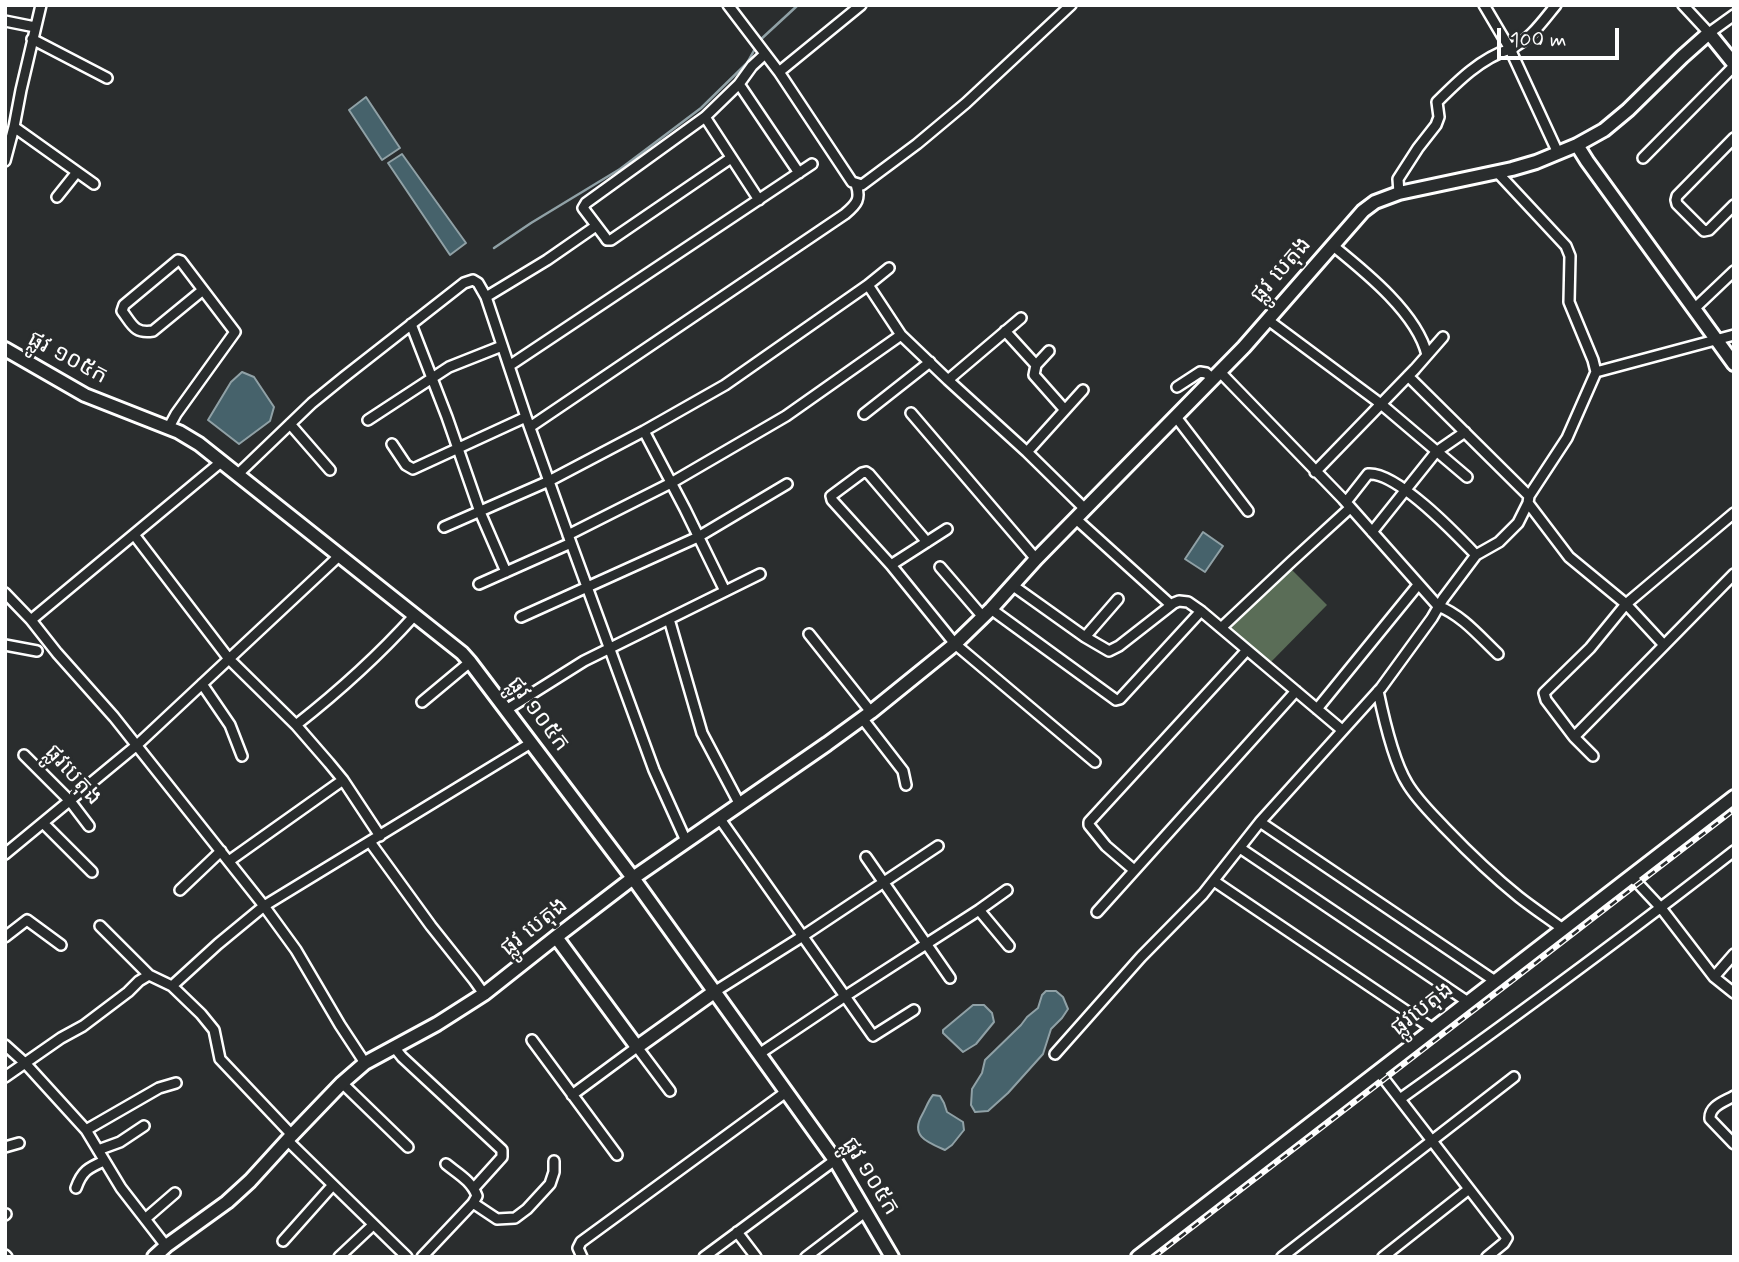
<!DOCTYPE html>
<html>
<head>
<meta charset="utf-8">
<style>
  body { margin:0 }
  #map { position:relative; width:1739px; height:1262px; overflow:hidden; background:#2a2d2e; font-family:Mynerve,sans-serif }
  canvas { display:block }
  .frame { position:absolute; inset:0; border:7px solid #fff; pointer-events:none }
  .scale { position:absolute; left:1497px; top:28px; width:122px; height:32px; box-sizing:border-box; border:4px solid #fff; border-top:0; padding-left:9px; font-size:21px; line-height:24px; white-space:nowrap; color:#fff; -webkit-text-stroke:5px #2a2d2e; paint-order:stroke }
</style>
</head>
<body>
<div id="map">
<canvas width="1739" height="1262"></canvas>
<div class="frame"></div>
<div class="scale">100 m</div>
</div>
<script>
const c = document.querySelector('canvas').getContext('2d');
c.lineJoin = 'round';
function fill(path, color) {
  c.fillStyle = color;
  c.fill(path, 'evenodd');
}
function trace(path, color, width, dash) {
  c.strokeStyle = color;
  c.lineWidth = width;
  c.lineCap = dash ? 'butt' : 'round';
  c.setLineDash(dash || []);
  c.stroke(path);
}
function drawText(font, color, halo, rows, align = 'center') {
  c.font = font + ' Mynerve,"Noto Sans Khmer",sans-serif';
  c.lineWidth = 6;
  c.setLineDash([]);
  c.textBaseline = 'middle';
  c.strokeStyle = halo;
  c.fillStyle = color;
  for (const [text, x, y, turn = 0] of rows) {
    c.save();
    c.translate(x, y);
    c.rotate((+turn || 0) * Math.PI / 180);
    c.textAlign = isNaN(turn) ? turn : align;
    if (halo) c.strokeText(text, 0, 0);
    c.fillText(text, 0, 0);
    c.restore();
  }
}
const green = new Path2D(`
  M1290,568L1327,605L1267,666L1230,629Z`);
const water = new Path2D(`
  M366,97L400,148L382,160L349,110Z
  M402,154L466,243L450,255L388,163Z
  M242,372L254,377L274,407L270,421L239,444L208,420L231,382Z
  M1203,532L1223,546L1205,572L1185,559Z
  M1046,991H1056L1063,997L1068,1009L1062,1018L1051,1029L1043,1054L1008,1093L988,1111L975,1112L971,1105L972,1089L982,1073L985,1060L1021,1025L1027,1017L1038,1008L1042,995Z
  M973,1005H984L992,1013L994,1022L976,1044L963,1052L943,1033V1030Z
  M933,1095L940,1096L944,1103L947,1112L963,1122L964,1130L952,1145L945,1150C927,1142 910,1136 922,1115C926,1108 928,1101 933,1095Z`);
const stream = new Path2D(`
  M759,41L798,5
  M494,248L531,223L620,169L701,108L747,63L756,47`);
const street = new Path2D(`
  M728,5L779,72L852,182L862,185L917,144L966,103L1071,5
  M1484,5L1510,49C1530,40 1542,22 1556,5
  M1683,5L1709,33L1734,15
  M5,21L35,27
  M32,39L107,78
  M779,72L861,5
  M739,84L799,173
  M705,117L759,200
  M14,127L94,184
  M1734,138L1677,196L1676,200L1677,204L1704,231L1709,230L1734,205
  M731,158L611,240H607L605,237L583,208L586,203L705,117L739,84L752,66L765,54
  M1643,158L1734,66
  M5,161L14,127L21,90L41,5
  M1399,193L1398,179L1418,148L1436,125L1439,117L1437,102C1458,81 1481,58 1510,49L1558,153
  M57,197L77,172
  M1332,245C1364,271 1417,313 1427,355
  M868,285L901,335L948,380L1027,452L1085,509
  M486,297L547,260L596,226
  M1694,309L1734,271
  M1268,320L1381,404L1467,477
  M411,324L447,417L480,512L506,572
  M1005,331L1036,365
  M1049,351L1036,365L1034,375L1065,410
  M509,366L812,164
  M1220,372L1343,499L1438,606C1462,615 1480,637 1498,654
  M1596,372L1734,335
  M1408,376L1529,496
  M948,380L1021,318
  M1177,387L1200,372L1206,373L1213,379
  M911,413L1036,559
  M864,414L930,362
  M1176,417L1248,511
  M368,420L449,367L502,346
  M290,424L330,470
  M169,427L176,414L235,332L181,261L178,260L124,305L122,311C132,324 134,334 153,331L203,290
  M530,427L845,214C857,204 861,199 856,184
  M644,431L685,509L725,591
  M392,444L406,465L413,469L526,417
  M1027,452L1083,390
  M1315,472L1415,369L1443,337
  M237,475L312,403L344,377L464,283L473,280L478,283L486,297L526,417L571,543L654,770L686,841
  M1346,502L1368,474C1396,471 1456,534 1476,555
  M1528,503L1569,557L1626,604L1664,645
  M1076,519L1171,605
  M444,527L549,481L644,431L725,385L868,285L889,268
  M1372,532L1436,452L1465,432
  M568,535L671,483L786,416L901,335
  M135,536L229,659L296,725L329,763L343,780L380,836
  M927,542L869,474L866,472L862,473L831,496L832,500L891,565L955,644L1095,762
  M891,565L947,529
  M940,567L983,617
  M479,584L571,543
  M1012,585L1085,637L1109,651L1119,646L1174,603L1179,601L1188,602L1201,611L1342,730
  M5,593L31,620L57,653L114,717L264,906L296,950L340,1025L365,1063
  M991,609L1116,700L1120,699L1201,611
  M521,617L698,537L787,484
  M669,619L702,733L740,805
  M31,620L221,462
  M1221,628L1291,562L1350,508
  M809,634L871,712
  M1085,637L1118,599
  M5,645L37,651
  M202,684L230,725L242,756
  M1378,691C1383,715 1394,762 1407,783C1417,800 1431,813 1445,828C1468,852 1493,876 1519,897C1533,908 1548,918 1563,929
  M422,702L470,662
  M1317,709L1418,585
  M506,710L584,661L760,574
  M862,718L903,771L906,785
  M296,725C338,692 378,656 414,616
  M1574,737L1734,574
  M24,755L70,801L89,826
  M1593,756L1574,737L1546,700L1544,693L1590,648L1626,604L1734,513
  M720,819L873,1036L914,1010
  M1260,822L1495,981
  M43,823L92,872
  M370,842L431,926L474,980L484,994
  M1240,848L1468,1002
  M5,854L137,745L339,556
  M866,857L950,978
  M229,861L343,780
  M1134,870L1106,846L1089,825V822L1247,650
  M1632,877L1661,908L1714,977L1734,993
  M1214,881L1433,1029
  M180,890L221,851
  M979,910L1009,946
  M1097,912L1296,691
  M100,926L149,975L172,986L201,1014L214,1030L220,1059L292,1135
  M5,937L27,920L61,945
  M1714,977L1734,954
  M172,986L218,944L264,906L531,743
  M714,992L803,936L938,846
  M532,1040L617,1155
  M5,1045L25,1063L86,1130L121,1188L166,1246
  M394,1047L402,1057L502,1150V1157L474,1188
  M759,1054L844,997L979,910L1007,890
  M1055,1054L1141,957L1203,894L1260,822L1381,688L1432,618L1443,599L1476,555L1499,542L1518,523L1528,503L1529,496L1567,438L1596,372L1593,360L1569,302L1570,256L1566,246L1497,172
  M1378,1071L1507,1238L1504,1243L1487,1257
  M5,1077L61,1038L83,1026L128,992L139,981L149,975
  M342,1083L408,1147
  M572,1095L637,1047L670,1091
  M1734,1096C1724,1102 1709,1106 1710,1119L1734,1144
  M1400,1099C1512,1019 1624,937 1734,851
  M86,1130L159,1088L176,1083
  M287,1140L407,1257
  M5,1147L19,1143
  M98,1150L120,1142L144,1126
  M76,1188C82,1171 88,1168 104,1161
  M473,1203L497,1219L515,1218L527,1209L550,1184L554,1172V1161
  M5,1215L6,1214
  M145,1219L175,1193
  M737,1232L756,1257
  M283,1241L332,1186
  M5,1255L7,1257
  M339,1257L373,1225
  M422,1257L473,1203L477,1196C472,1181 457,1173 446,1164
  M582,1257L578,1248L581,1242L786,1092
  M704,1257L835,1160
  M806,1257L865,1212
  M1282,1257L1514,1077
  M1383,1257L1469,1189`);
const secondary = new Path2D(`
  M1577,145L1587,161L1734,364
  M5,349L85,395L179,432L199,444L462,653L470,662L633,878L835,1160L892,1257
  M556,937L637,1047L714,992
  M154,1257L166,1246L227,1202L250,1181L292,1135L342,1083L365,1063L437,1024L484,994L556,937L633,878L827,744L871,712L955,644L991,609L1036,559L1244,347L1363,211L1375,202L1399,193L1512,169L1536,162L1577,145L1604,130L1628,110L1682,57L1709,33L1734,64
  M1138,1257L1734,797`);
const rail = new Path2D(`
  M1154,1257L1734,810`);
const streetNames = [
  ["ផ្លូវ បេតុង",1282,271,-49],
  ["ផ្លូវ ១០៥ក",67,359,28],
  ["ផ្លូវ ១០៥ក",537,715,53],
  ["ផ្លូវបេតុង",72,776,48],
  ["ផ្លូវ បេតុង",535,928,-39],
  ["ផ្លូវបេតុង",1423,1010,-38],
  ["ផ្លូវ ១០៥ក",869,1177,58]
];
fill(green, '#5a6d57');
fill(water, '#46626b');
trace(water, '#90a1a6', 2);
trace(stream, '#90a1a6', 2.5);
trace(street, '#fff', 14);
trace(secondary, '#fff', 18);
trace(street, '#2a2d2e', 9);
trace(secondary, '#2a2d2e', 12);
trace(rail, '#fff', 5);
trace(rail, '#2a2d2e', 2.5, [8]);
drawText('23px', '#fff', '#2a2d2e', streetNames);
</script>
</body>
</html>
